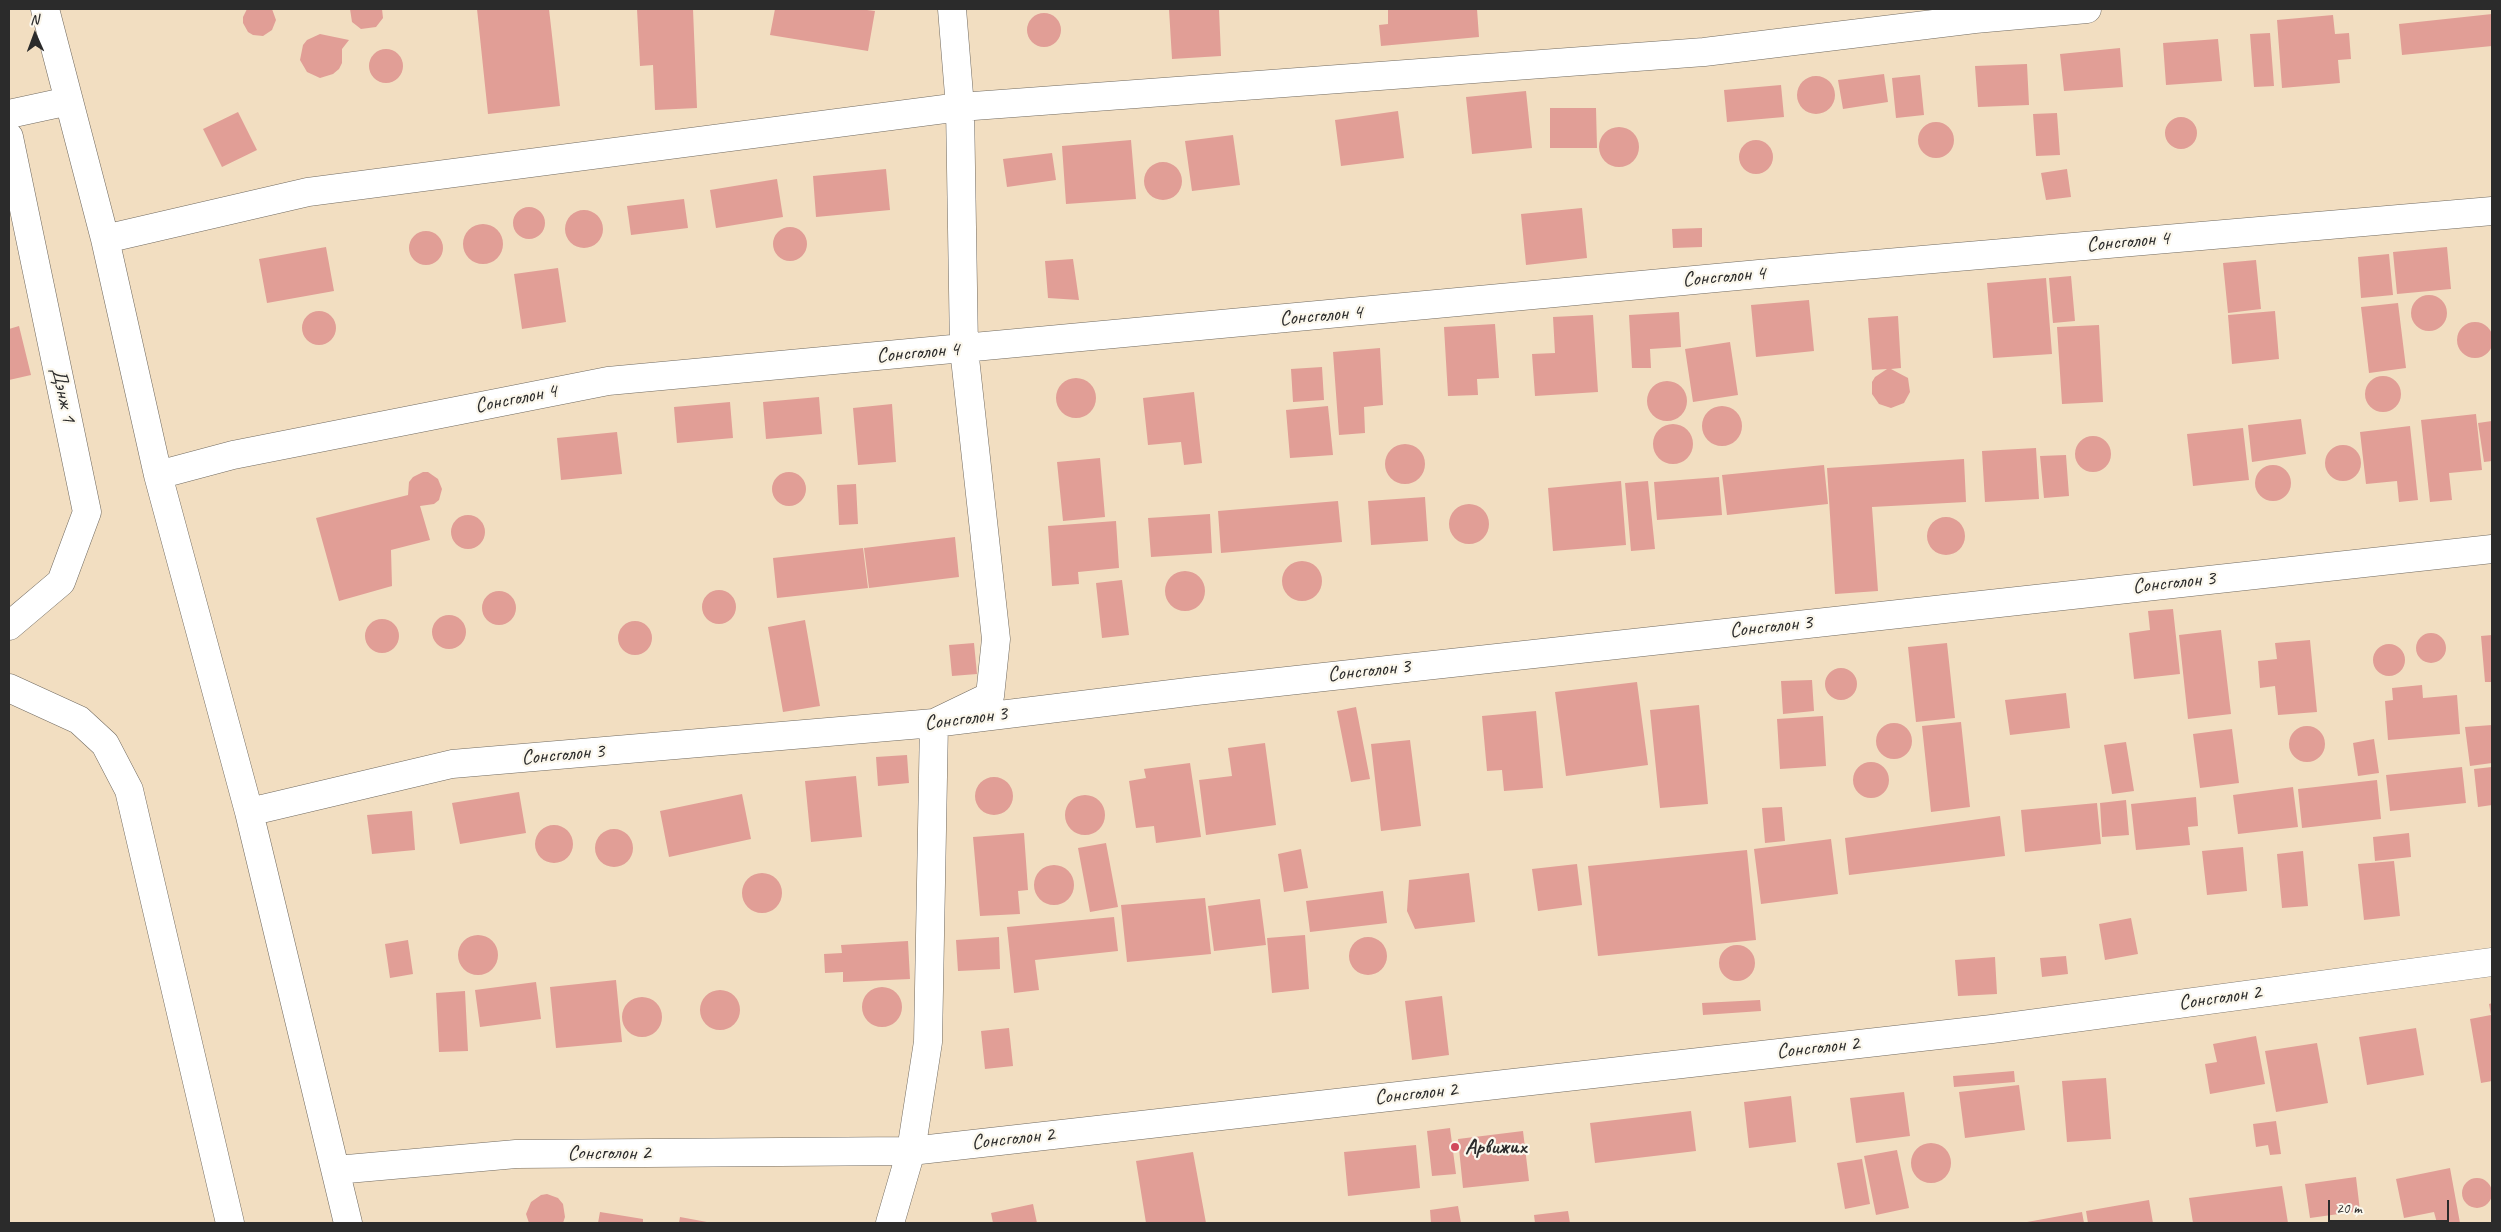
<!DOCTYPE html>
<html>
<head>
<meta charset="utf-8">
<style>
  body { margin:0 }
  #map { position:relative; width:2501px; height:1232px; overflow:hidden; background:#f2dec1; font-family:Caveat,sans-serif }
  canvas { display:block }
  .frame { position:absolute; inset:0; border:10px solid #2b2b2b; pointer-events:none }
  .north { position:absolute; left:10px; top:10px; width:50px; height:50px; -webkit-text-stroke:4px #fbf7ec; paint-order:stroke; rotate:358deg; font-size:14px; font-weight:700; line-height:20px; text-align:center; color:#2b2b2b }
  .north::after { content:''; display:block; margin:auto; width:18px; height:22px; background:#2b2b2b; clip-path:polygon(50% 0,100% 100%,50% 72%,0 100%) }
  .scale { position:absolute; left:2328px; top:1200px; width:121px; height:22px; box-sizing:border-box; border:2px solid #2b2b2b; border-top:0; padding-left:6px; font-size:15px; line-height:18px; white-space:nowrap; color:#2b2b2b; -webkit-text-stroke:4px #fbf7ec; paint-order:stroke }
</style>
</head>
<body>
<div id="map">
<canvas width="2501" height="1232"></canvas>
<div class="frame"></div>
<div class="north">N</div>
<div class="scale">20 m</div>
</div>
<script>
const c = document.querySelector('canvas').getContext('2d');
c.lineJoin = 'round';
function fill(path, color) {
  c.fillStyle = color;
  c.fill(path, 'evenodd');
}
function trace(path, color, width, dash) {
  c.strokeStyle = color;
  c.lineWidth = width;
  c.lineCap = dash ? 'butt' : 'round';
  c.setLineDash(dash || []);
  c.stroke(path);
}
function drawText(font, color, halo, rows, align = 'center') {
  c.font = font + ' Caveat,sans-serif';
  c.lineWidth = 4.5;
  c.setLineDash([]);
  c.textBaseline = 'middle';
  c.strokeStyle = halo;
  c.fillStyle = color;
  for (const [text, x, y, turn = 0] of rows) {
    c.save();
    c.translate(x, y);
    c.rotate((+turn || 0) * Math.PI / 180);
    c.textAlign = isNaN(turn) ? turn : align;
    if (halo) c.strokeText(text, 0, 0);
    c.fillText(text, 0, 0);
    c.restore();
  }
}
const building = new Path2D(`
  M247,9H272L276,20L272,30L263,36L253,35L248,32L243,23V17Z
  M350,9H382L383,18L376,27L361,29L352,22Z
  M477,9H549L560,106L488,114Z
  M637,9H693L697,108L655,110L653,65L640,66Z
  M775,9H859L875,11L868,51L770,35Z
  M1169,9H1219L1221,56L1172,59Z
  M1388,9H1477L1479,37L1381,46L1379,25L1388,24Z
  M1027 30a17 17 0 1 1 34 0a17 17 0 1 1-34 0Z
  M2492,14V46L2402,55L2399,24Z
  M2333,15L2335,34L2349,33L2351,59L2338,60L2340,83L2282,88L2277,20Z
  M2270,33L2274,86L2254,87L2250,34Z
  M320,34L349,40L342,49V63L339,69L333,74L320,78L307,72L300,60L303,45L307,40Z
  M2218,39L2222,81L2166,85L2163,43Z
  M2120,48L2123,87L2064,91L2060,54Z
  M369 66a17 17 0 1 1 34 0a17 17 0 1 1-34 0Z
  M2027,64L2029,105L1978,107L1975,66Z
  M1884,74L1888,102L1843,109L1838,80Z
  M1920,75L1924,115L1896,118L1892,78Z
  M1797 95a19 19 0 1 1 38 0a19 19 0 1 1-38 0Z
  M1781,85L1784,117L1727,122L1724,90Z
  M1526,91L1532,148L1472,154L1466,97Z
  M1550,108H1596L1597,148H1550Z
  M1398,111L1404,158L1341,166L1335,120Z
  M238,112L257,150L222,167L203,129Z
  M2057,113L2060,155L2036,156L2033,114Z
  M2165 133a16 16 0 1 1 32 0a16 16 0 1 1-32 0Z
  M1918 140a18 18 0 1 1 36 0a18 18 0 1 1-36 0Z
  M1599 147a20 20 0 1 1 40 0a20 20 0 1 1-40 0Z
  M1233,135L1240,185L1192,191L1185,141Z
  M1739 157a17 17 0 1 1 34 0a17 17 0 1 1-34 0Z
  M1131,140L1136,199L1066,204L1062,146Z
  M1052,153L1056,180L1007,187L1003,159Z
  M1144 181a19 19 0 1 1 38 0a19 19 0 1 1-38 0Z
  M886,169L890,210L816,217L813,176Z
  M2067,169L2071,197L2046,200L2041,173Z
  M777,179L783,217L716,228L710,190Z
  M684,199L688,228L631,235L627,206Z
  M513 223a16 16 0 1 1 32 0a16 16 0 1 1-32 0Z
  M1582,208L1587,258L1526,265L1521,214Z
  M565 229a19 19 0 1 1 38 0a19 19 0 1 1-38 0Z
  M463 244a20 20 0 1 1 40 0a20 20 0 1 1-40 0Z
  M773 244a17 17 0 1 1 34 0a17 17 0 1 1-34 0Z
  M1702,228V247L1673,248L1672,229Z
  M409 248a17 17 0 1 1 34 0a17 17 0 1 1-34 0Z
  M326,247L334,291L267,303L259,259Z
  M2447,247L2451,289L2397,294L2393,252Z
  M2389,254L2393,295L2361,298L2358,257Z
  M1073,259L1079,300L1048,298L1045,261Z
  M2256,260L2261,309L2228,313L2223,263Z
  M558,268L566,322L522,329L514,274Z
  M2071,276L2075,321L2053,323L2049,278Z
  M2046,278L2052,354L1993,358L1987,283Z
  M2411 313a18 18 0 1 1 36 0a18 18 0 1 1-36 0Z
  M1809,300L1814,351L1756,357L1751,305Z
  M2398,303L2406,368L2369,373L2361,307Z
  M2275,311L2279,359L2232,364L2228,315Z
  M302 328a17 17 0 1 1 34 0a17 17 0 1 1-34 0Z
  M1679,312L1681,347L1650,349L1651,368H1632L1629,315Z
  M1593,315L1598,392L1535,396L1532,354L1555,353L1553,317Z
  M1898,316L1901,368L1891,369L1908,378L1910,392L1904,403L1891,408L1879,404L1872,394V382L1875,377L1887,369L1872,370L1868,318Z
  M2457 340a18 18 0 1 1 36 0a18 18 0 1 1-36 0Z
  M1495,324L1499,378L1477,379L1478,395L1448,396L1444,327Z
  M2099,325L2103,402L2062,404L2057,327Z
  M19,326L31,375L9,380V329Z
  M1730,342L1738,395L1693,402L1685,349Z
  M1380,348L1383,405L1364,407L1365,433L1339,435L1333,352Z
  M1322,367L1324,400L1293,402L1291,369Z
  M2365 394a18 18 0 1 1 36 0a18 18 0 1 1-36 0Z
  M1056 398a20 20 0 1 1 40 0a20 20 0 1 1-40 0Z
  M1647 401a20 20 0 1 1 40 0a20 20 0 1 1-40 0Z
  M1194,392L1202,463L1184,465L1181,442L1148,445L1143,398Z
  M819,397L822,434L766,439L763,402Z
  M730,402L733,438L677,443L674,407Z
  M892,404L896,462L858,465L853,408Z
  M1328,406L1333,455L1290,458L1286,410Z
  M1702 426a20 20 0 1 1 40 0a20 20 0 1 1-40 0Z
  M2476,414L2482,470L2449,473L2452,500L2430,502L2421,420Z
  M2301,419L2306,454L2252,462L2248,425Z
  M2492,421V461L2484,462L2478,423Z
  M1653 444a20 20 0 1 1 40 0a20 20 0 1 1-40 0Z
  M2410,426L2418,500L2399,502L2397,481L2366,484L2360,432Z
  M2243,428L2249,480L2193,486L2187,434Z
  M617,432L622,474L561,480L557,438Z
  M2075 454a18 18 0 1 1 36 0a18 18 0 1 1-36 0Z
  M1385 464a20 20 0 1 1 40 0a20 20 0 1 1-40 0Z
  M2325 463a18 18 0 1 1 36 0a18 18 0 1 1-36 0Z
  M2036,448L2039,499L1985,502L1982,451Z
  M2066,455L2069,496L2044,498L2040,456Z
  M1100,458L1105,517L1063,521L1057,462Z
  M1964,459L1966,502L1872,507L1878,591L1835,594L1827,468Z
  M1824,465L1828,504L1727,515L1722,475Z
  M2255 483a18 18 0 1 1 36 0a18 18 0 1 1-36 0Z
  M772 489a17 17 0 1 1 34 0a17 17 0 1 1-34 0Z
  M423,472H428L438,479L442,489L439,500L434,504L420,506L430,540L391,550L392,586L339,601L316,518L408,495L409,482L413,477Z
  M1719,477L1722,515L1657,520L1654,482Z
  M1621,481L1626,545L1553,551L1548,488Z
  M1648,481L1655,549L1631,551L1625,483Z
  M856,484L858,524L839,525L837,485Z
  M1425,497L1428,541L1371,545L1368,501Z
  M1338,501L1342,542L1221,553L1218,511Z
  M1449 524a20 20 0 1 1 40 0a20 20 0 1 1-40 0Z
  M1210,514L1212,553L1151,557L1148,518Z
  M451 532a17 17 0 1 1 34 0a17 17 0 1 1-34 0Z
  M1927 536a19 19 0 1 1 38 0a19 19 0 1 1-38 0Z
  M1116,521L1119,568L1078,572L1079,584L1052,586L1048,526Z
  M955,537L959,577L869,588L864,548Z
  M863,548L868,588L777,598L773,558Z
  M1282 581a20 20 0 1 1 40 0a20 20 0 1 1-40 0Z
  M1165 591a20 20 0 1 1 40 0a20 20 0 1 1-40 0Z
  M1122,580L1129,635L1102,638L1096,583Z
  M702 607a17 17 0 1 1 34 0a17 17 0 1 1-34 0Z
  M482 608a17 17 0 1 1 34 0a17 17 0 1 1-34 0Z
  M2173,609L2180,674L2134,679L2129,633L2150,630L2148,611Z
  M432 632a17 17 0 1 1 34 0a17 17 0 1 1-34 0Z
  M365 636a17 17 0 1 1 34 0a17 17 0 1 1-34 0Z
  M805,620L820,706L783,712L768,627Z
  M618 638a17 17 0 1 1 34 0a17 17 0 1 1-34 0Z
  M2221,630L2231,714L2188,719L2179,635Z
  M2416 648a15 15 0 1 1 30 0a15 15 0 1 1-30 0Z
  M2492,635V682H2485L2481,636Z
  M2310,640L2317,712L2278,715L2275,686L2260,688L2258,661L2277,659L2275,643Z
  M974,643L977,674L952,676L949,645Z
  M1947,643L1955,718L1916,722L1908,647Z
  M2373 660a16 16 0 1 1 32 0a16 16 0 1 1-32 0Z
  M1825 684a16 16 0 1 1 32 0a16 16 0 1 1-32 0Z
  M1812,680L1814,711L1783,714L1781,681Z
  M1637,682L1648,765L1566,776L1555,692Z
  M2422,685L2423,698L2457,695L2460,734L2388,740L2385,701L2393,700L2392,688Z
  M2066,693L2070,728L2010,735L2005,700Z
  M1699,705L1708,804L1660,808L1650,710Z
  M1356,707L1370,779L1351,782L1337,711Z
  M1536,711L1543,788L1504,791L1502,770L1487,771L1482,716Z
  M1823,716L1826,766L1780,769L1777,719Z
  M1961,722L1970,807L1931,812L1922,726Z
  M1876 741a18 18 0 1 1 36 0a18 18 0 1 1-36 0Z
  M2492,725V763L2470,766L2465,727Z
  M2289 744a18 18 0 1 1 36 0a18 18 0 1 1-36 0Z
  M2232,729L2239,783L2200,788L2193,734Z
  M2374,739L2379,773L2358,776L2353,743Z
  M1410,740L1421,826L1381,831L1371,744Z
  M2126,742L2134,791L2112,794L2104,745Z
  M1265,743L1276,825L1206,835L1199,780L1232,776L1228,748Z
  M907,755L909,783L878,786L876,757Z
  M1853 780a18 18 0 1 1 36 0a18 18 0 1 1-36 0Z
  M1190,763L1201,837L1156,843L1154,826L1136,828L1129,781L1146,778L1144,769Z
  M2462,767L2466,803L2390,811L2386,775Z
  M2492,767V805L2478,807L2474,769Z
  M856,776L862,837L811,842L805,781Z
  M975 796a19 19 0 1 1 38 0a19 19 0 1 1-38 0Z
  M2377,780L2381,819L2302,828L2298,789Z
  M2293,787L2298,827L2238,834L2233,795Z
  M519,792L526,833L460,844L452,803Z
  M742,794L751,839L669,857L660,811Z
  M1065 815a20 20 0 1 1 40 0a20 20 0 1 1-40 0Z
  M2196,797L2198,826L2188,827L2190,845L2136,850L2131,804Z
  M2126,800L2129,835L2102,837L2100,803Z
  M2097,803L2101,844L2025,852L2021,810Z
  M1782,807L1785,841L1765,843L1762,808Z
  M412,811L415,850L372,854L367,815Z
  M2000,816L2005,856L1849,875L1845,838Z
  M535 844a19 19 0 1 1 38 0a19 19 0 1 1-38 0Z
  M595 848a19 19 0 1 1 38 0a19 19 0 1 1-38 0Z
  M1024,833L1028,890L1018,891L1020,914L980,916L973,837Z
  M2409,833L2411,857L2375,861L2373,837Z
  M1831,839L1838,894L1761,904L1754,849Z
  M1106,843L1118,907L1090,912L1078,848Z
  M2243,847L2247,891L2207,895L2202,851Z
  M1301,849L1308,888L1284,892L1278,854Z
  M1747,850L1756,940L1598,956L1588,866Z
  M2303,851L2308,906L2282,908L2277,854Z
  M2394,861L2400,916L2364,920L2358,864Z
  M1577,864L1582,905L1538,911L1532,869Z
  M1034 885a20 20 0 1 1 40 0a20 20 0 1 1-40 0Z
  M1469,873L1475,922L1415,929L1407,911L1409,880Z
  M742 893a20 20 0 1 1 40 0a20 20 0 1 1-40 0Z
  M1383,891L1387,923L1310,932L1306,901Z
  M1205,898L1211,954L1127,962L1121,905Z
  M1260,899L1266,945L1214,951L1208,906Z
  M1114,917L1118,951L1035,960L1039,990L1014,993L1007,927Z
  M2131,918L2138,954L2105,960L2099,924Z
  M1305,935L1309,989L1272,993L1267,938Z
  M458 955a20 20 0 1 1 40 0a20 20 0 1 1-40 0Z
  M1349 956a19 19 0 1 1 38 0a19 19 0 1 1-38 0Z
  M999,937L1000,969L958,971L956,940Z
  M408,940L413,974L390,978L385,944Z
  M908,941L910,979L843,982V972L825,973L824,954L842,953L841,945Z
  M1719 963a18 18 0 1 1 36 0a18 18 0 1 1-36 0Z
  M2066,956L2068,974L2042,977L2040,958Z
  M1995,957L1997,994L1958,996L1955,960Z
  M616,980L622,1042L556,1048L550,987Z
  M536,982L541,1019L480,1027L475,990Z
  M862 1007a20 20 0 1 1 40 0a20 20 0 1 1-40 0Z
  M700 1010a20 20 0 1 1 40 0a20 20 0 1 1-40 0Z
  M465,991L468,1051L439,1052L436,993Z
  M1442,996L1449,1055L1412,1060L1405,1001Z
  M622 1017a20 20 0 1 1 40 0a20 20 0 1 1-40 0Z
  M1760,1000L1761,1011L1703,1015L1702,1003Z
  M2492,1003V1081L2481,1083L2470,1019L2491,1015L2489,1004Z
  M1009,1028L1013,1066L985,1069L981,1031Z
  M2416,1028L2424,1075L2367,1085L2359,1037Z
  M2256,1036L2265,1084L2210,1094L2205,1064L2217,1062L2213,1044Z
  M2317,1043L2328,1103L2276,1112L2265,1051Z
  M2014,1071L2015,1082L1954,1087L1953,1076Z
  M2106,1078L2111,1139L2067,1142L2062,1081Z
  M2019,1085L2025,1130L1965,1138L1959,1092Z
  M1904,1092L1910,1136L1856,1143L1850,1098Z
  M1791,1096L1796,1142L1749,1148L1744,1102Z
  M1691,1111L1696,1151L1595,1163L1590,1123Z
  M2276,1121L2281,1154L2270,1155L2268,1145L2256,1147L2253,1124Z
  M1450,1128L1456,1174L1432,1176L1427,1131Z
  M1523,1131L1529,1181L1463,1188L1458,1139Z
  M1911 1163a20 20 0 1 1 40 0a20 20 0 1 1-40 0Z
  M1416,1145L1420,1188L1348,1196L1344,1152Z
  M1897,1150L1909,1208L1876,1215L1864,1156Z
  M1193,1152L1206,1223H1146L1136,1161Z
  M1862,1159L1870,1204L1845,1209L1837,1163Z
  M2450,1168L2460,1223H2437L2434,1212L2404,1218L2396,1179Z
  M2356,1177L2360,1211L2310,1218L2305,1184Z
  M2462 1193a15 15 0 1 1 30 0a15 15 0 1 1-30 0Z
  M2282,1186L2288,1223H2193L2189,1198Z
  M547,1194L558,1198L563,1204L565,1217L563,1223H529L526,1214L531,1202L541,1195Z
  M2149,1200L2153,1223H2088L2086,1211Z
  M1033,1204L1037,1223H993L991,1213Z
  M1458,1206L1461,1223H1431L1430,1210Z
  M1568,1211L1570,1223H1535L1534,1215Z
  M600,1212L643,1219V1223H598Z
  M2082,1212L2084,1223H2027V1222Z
  M680,1217L707,1222V1223H679Z`);
const minor = new Path2D(`
  M45,9L105,239L158,475L249,812L348,1223
  M9,114L69,101
  M9,137L87,512L61,582L9,626
  M105,239L308,192L960,107L1704,52L1975,19L2087,9
  M158,475L233,455L608,381L1759,274L2492,211
  M9,688L79,720L105,744L129,790L230,1223
  M249,812L452,764L934,723L1196,691L2492,549
  M336,1170L516,1154L911,1151L1992,1029L2492,962
  M890,1223L911,1151L928,1042L934,723L990,696L996,639L964,349L960,107L952,9`);
const markers = [
  [1455,1147,5,"#d1495b"]
];
const streetNames = [
  ["Сонсголон 4",2128,242,-5],
  ["Сонсголон 4",1724,277,-5],
  ["Сонсголон 4",1321,316,-5],
  ["Сонсголон 4",918,353,-5],
  ["Дэнж 1",63,395,78],
  ["Сонсголон 4",516,399,-11],
  ["Сонсголон 3",2174,583,-6],
  ["Сонсголон 3",1771,627,-6],
  ["Сонсголон 3",1369,671,-6],
  ["Сонсголон 3",966,719,-7],
  ["Сонсголон 3",563,755,-5],
  ["Сонсголон 2",2220,998,-8],
  ["Сонсголон 2",1818,1048,-6],
  ["Сонсголон 2",1416,1094,-6],
  ["Сонсголон 2",1013,1139,-6],
  ["Сонсголон 2",609,1153]
];
const poiNames = [
  ["Арвижих",1465,1147]
];
fill(building, '#e19e96');
trace(minor, '#716a60', 29);
trace(minor, '#fff', 28);
for (const [x, y, r, color] of markers) {
  const dot = new Path2D();
  dot.arc(x, y, r, 0, 2 * Math.PI);
  c.fillStyle = color;
  c.fill(dot);
  trace(dot, '#fbf7ec', 2);
}
drawText('21px', '#2b2b2b', '#fbf7ec', streetNames);
drawText('bold 21px', '#2b2b2b', '#fbf7ec', poiNames, 'left');
</script>
</body>
</html>
